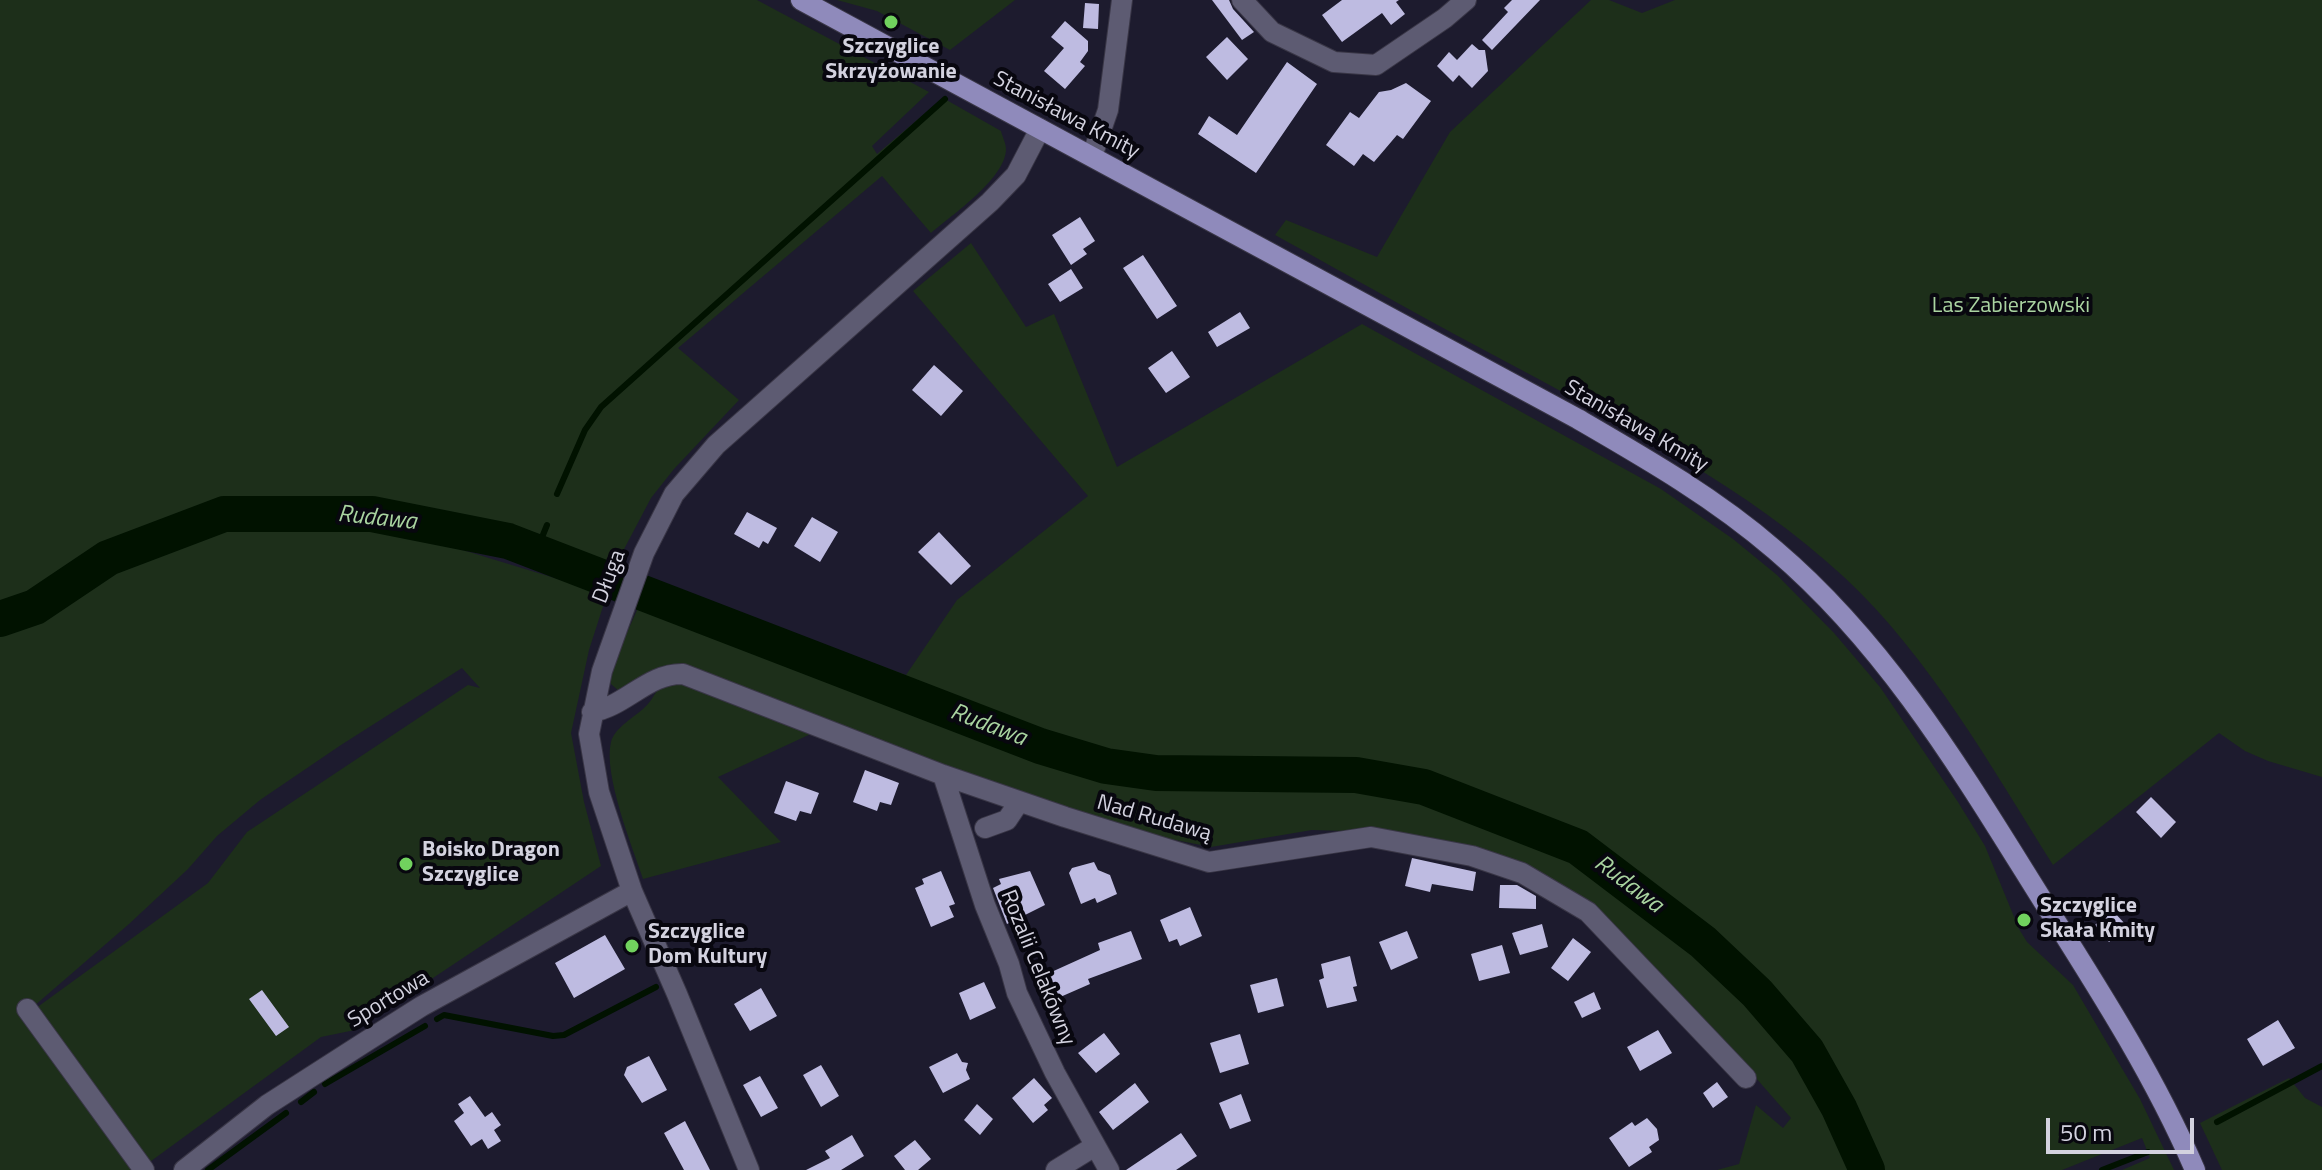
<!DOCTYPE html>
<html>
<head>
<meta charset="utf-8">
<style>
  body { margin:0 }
  #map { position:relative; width:2322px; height:1170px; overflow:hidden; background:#1d1b2e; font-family:"Titillium Web",sans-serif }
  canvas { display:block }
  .scale { position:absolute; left:2046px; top:1118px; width:148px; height:36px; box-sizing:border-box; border:4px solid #d3d2df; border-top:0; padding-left:10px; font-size:24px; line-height:28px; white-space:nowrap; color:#d3d2df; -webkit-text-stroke:6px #08070f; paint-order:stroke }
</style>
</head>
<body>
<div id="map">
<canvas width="2322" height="1170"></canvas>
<div class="scale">50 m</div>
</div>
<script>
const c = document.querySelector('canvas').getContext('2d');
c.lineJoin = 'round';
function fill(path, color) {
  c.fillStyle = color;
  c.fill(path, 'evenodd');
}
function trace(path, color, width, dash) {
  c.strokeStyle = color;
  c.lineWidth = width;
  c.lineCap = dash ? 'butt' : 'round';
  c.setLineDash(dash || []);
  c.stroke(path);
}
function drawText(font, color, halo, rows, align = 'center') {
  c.font = font + ' "Titillium Web",sans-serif';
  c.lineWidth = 8;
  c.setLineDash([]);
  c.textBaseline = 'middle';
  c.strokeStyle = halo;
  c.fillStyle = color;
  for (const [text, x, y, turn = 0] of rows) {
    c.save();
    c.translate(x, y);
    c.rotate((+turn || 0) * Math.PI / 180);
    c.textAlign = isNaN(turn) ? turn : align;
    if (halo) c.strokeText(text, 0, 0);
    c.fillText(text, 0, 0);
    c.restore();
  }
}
const green = new Path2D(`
  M0,0H757L929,92L872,146L877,154L943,98L1001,131C1002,136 1006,143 1006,149C1006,178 952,215 931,233L882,176L678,348L739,400L674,469L651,498L612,572L486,531L380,504L325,501L228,506L179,517L137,534L32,596L0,611Z
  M837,0H1015L950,50L877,11Z
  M1591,0H1609L1642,13L1675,0H2322V777L2268,761L2245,751L2219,733L2053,865C1992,768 1929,656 1844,577C1748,488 1629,428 1514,366C1434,324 1355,279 1275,235L1286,220L1377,257L1450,132Z
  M971,243L1026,327L1054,314L1117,467L1362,324L1661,489L1733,539L1777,575L1834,633L1880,687L1958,802L1985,846L2019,929L2027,942L2073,985L2140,1099L2174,1170H2122L2150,1158L2142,1138L2062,1170H1717L1739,1164L1756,1105L1783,1128L1791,1118L1741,1061L1595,912L1559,883L1497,858L1378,832L1312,830L1211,847L1145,834L1035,801L691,670L619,691L611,684L609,673L650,581L906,675L957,600L1088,496L913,291Z
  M322,520L387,527L607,594L589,650L571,733L584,802L601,866L355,1030L321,1037L147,1164L32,1011L208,883L247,832L468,685L480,688L462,668L341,745L260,800L217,836L188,869L129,924L26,1013L136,1170H0V635L44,612L109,570L151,552L246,523Z
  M670,682L691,685L815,732L718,777L781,842L643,879C632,846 603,774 611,742C615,727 635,717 645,707C656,697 654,688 670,682Z
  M2289,1078L2305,1098L2322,1107V1170H2222L2200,1123Z`);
const stream = new Path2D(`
  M557,494L585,430L601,407L945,99
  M536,552L547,525
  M437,1019L444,1015L553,1036L564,1035L656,987
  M325,1084L425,1026
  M301,1102L314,1092
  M2217,1122L2322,1066
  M208,1170L286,1113
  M2102,1170L2148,1152`);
const river = new Path2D(`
  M0,619L35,607L108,558L224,514H372L508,541L1040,746L1106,766L1156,773L1356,775L1424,787L1578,847L1703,942L1757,993L1807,1051L1839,1108L1867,1170`);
const building = new Path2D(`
  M1212,0H1229L1233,9L1254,32L1242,40Z
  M1342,0H1399L1396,2L1405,14L1391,25L1382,13L1342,42L1322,15Z
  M1512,0H1540L1492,50L1482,40L1508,12L1504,8Z
  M1085,3L1099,4L1098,29L1083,28Z
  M1065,21L1088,41V51L1080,62L1085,66L1065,89L1044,71L1064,48L1051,37Z
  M1227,37L1248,59L1227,80L1206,57Z
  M1472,44L1479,50H1485L1488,71L1472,88L1459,75L1453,82L1437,66L1449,52L1457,60Z
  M1287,62L1317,84L1256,173L1198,134L1209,116L1237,135Z
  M1406,83L1431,101L1403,139L1397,135L1374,162L1363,154L1354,166L1326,145L1350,112L1359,118L1379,92L1391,90Z
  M1080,217L1095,241L1083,249L1087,254L1071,265L1052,235Z
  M1143,255L1177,306L1157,319L1123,268Z
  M1071,269L1083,288L1060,302L1048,284Z
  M1240,312L1250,328L1217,347L1208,332Z
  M1172,351L1190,377L1166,393L1148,368Z
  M934,365L963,391L941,416L912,390Z
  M747,512L777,528L768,544L763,541L759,548L734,534Z
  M812,517L838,532L820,562L794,546Z
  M939,532L971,566L951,585L918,552Z
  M865,770L899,783L891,805L880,802L877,811L853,802Z
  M786,781L819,793L811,814L800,811L796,821L774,813Z
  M2151,797L2176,822L2161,838L2136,812Z
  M1412,858L1476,872L1473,891L1432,884L1430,892L1405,886Z
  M1094,862L1098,870L1110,875L1117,894L1097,903L1095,898L1081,904L1069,873L1072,868Z
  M941,871L955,904L949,906L954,917L931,927L915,888L924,884L922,879Z
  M1030,871L1045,905L1007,924L993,888L1001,884L999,879Z
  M1500,885H1517L1536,896V909L1499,908Z
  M1190,907L1202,936L1180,946L1177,939L1169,942L1160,920Z
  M2112,910L2127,926L2109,942L2095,925Z
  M1542,924L1548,947L1520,955L1512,933Z
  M1131,931L1142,959L1088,979L1090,984L1058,998L1047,974L1100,950L1098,943Z
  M1407,931L1418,958L1391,970L1379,942Z
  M605,935L625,969L574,998L555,963Z
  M1573,938L1591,952L1568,981L1551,968Z
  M1502,945L1510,973L1479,981L1471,954Z
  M1350,956L1357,986L1353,987L1357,1001L1327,1008L1319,980L1324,978L1321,964Z
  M1277,978L1284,1006L1258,1013L1250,985Z
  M984,982L996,1008L970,1020L959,993Z
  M761,988L777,1016L750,1031L734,1004Z
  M262,990L289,1027L276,1036L249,999Z
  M1594,992L1601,1009L1582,1018L1574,1002Z
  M2278,1020L2295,1048L2263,1066L2247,1039Z
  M1658,1030L1672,1053L1640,1071L1627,1047Z
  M1104,1033L1120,1054L1096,1073L1078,1053Z
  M1240,1034L1249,1064L1220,1073L1210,1043Z
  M957,1053L962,1062L968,1063L966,1070L970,1079L943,1093L929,1067Z
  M649,1056L667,1090L642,1103L624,1075L627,1067Z
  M821,1065L839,1096L821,1107L803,1075Z
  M760,1076L778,1108L761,1117L743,1085Z
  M1034,1078L1052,1098L1044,1105L1048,1110L1033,1123L1012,1098Z
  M1717,1082L1728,1097L1713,1108L1703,1093Z
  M1135,1083L1149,1102L1113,1130L1099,1112Z
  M1241,1094L1251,1121L1230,1129L1219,1103Z
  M470,1096L485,1117L492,1112L501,1125L494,1130L501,1141L488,1149L482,1139L471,1146L454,1121L464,1113L458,1104Z
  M977,1104L993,1119L980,1135L964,1120Z
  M1647,1118L1657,1129L1659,1140L1649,1147L1652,1152L1629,1167L1609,1138L1632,1122L1635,1126Z
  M685,1121L710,1170H684L664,1133Z
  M1181,1133L1197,1156L1176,1170H1126Z
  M852,1135L864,1156L841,1170H806L830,1158L825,1151Z
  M915,1140L931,1159L918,1170H905L894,1156Z`);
const minor = new Path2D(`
  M1242,0L1272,32L1334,62L1376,65L1445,18L1466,0
  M1092,156L1108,110L1122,0
  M592,712C626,706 648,673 683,674L943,775L1065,817L1209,862L1371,837L1472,856L1522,873L1588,912L1746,1078
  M943,775L985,905L1009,964L1017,993L1055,1073L1109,1170
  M985,828L1007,820L1019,802
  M27,1009L144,1170
  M184,1170L267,1105L362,1044L422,1006L632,891
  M749,1170L677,994L632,891L599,792L589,734L602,671L644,553L674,494L716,445L990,202L1016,175L1040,129
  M1056,1170L1095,1146`);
const major = new Path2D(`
  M801,0L1578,419C1647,459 1715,498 1775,550C1889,647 1964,775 2043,901C2098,988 2154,1075 2195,1170`);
const markers = [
  [891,22,8,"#71d25e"],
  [406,864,8,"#71d25e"],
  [2024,920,8,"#71d25e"],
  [632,946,8,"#71d25e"]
];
const poiNames = [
  ["Szczyglice",891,48,"center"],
  ["Skrzyżowanie",891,73,"center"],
  ["Boisko Dragon",422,851],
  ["Szczyglice",422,876],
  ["Szczyglice",2040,907],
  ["Skała Kmity",2040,932],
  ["Szczyglice",648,933],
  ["Dom Kultury",648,958]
];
const streetNames = [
  ["Stanisława Kmity",1066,116,28],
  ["Stanisława Kmity",1636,427,30],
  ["Długa",610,577,-69],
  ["Nad Rudawą",1154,819,16],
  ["Rozalii Celakówny",1037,968,68],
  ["Sportowa",389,1000,-31]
];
const parkNames = [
  ["Las Zabierzowski",2011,307]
];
const waterNames = [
  ["Rudawa",377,519,6],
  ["Rudawa",988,726,21],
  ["Rudawa",1628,885,37]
];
fill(green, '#1d2f1a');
trace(stream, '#011200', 6);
trace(river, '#011200', 36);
fill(building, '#bebbe1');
trace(minor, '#393646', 22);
trace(major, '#393646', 22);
trace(minor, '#5d5b72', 20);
trace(major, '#8f8abb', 20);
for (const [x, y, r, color] of markers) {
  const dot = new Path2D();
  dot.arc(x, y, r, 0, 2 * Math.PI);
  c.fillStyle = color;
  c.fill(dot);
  trace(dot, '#08070f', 3);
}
drawText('bold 22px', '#d3d2df', '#08070f', poiNames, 'left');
drawText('22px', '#d3d2df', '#08070f', streetNames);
drawText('22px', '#aad4a1', '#08070f', parkNames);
drawText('italic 24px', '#a9d4a0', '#08070f', waterNames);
</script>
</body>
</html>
